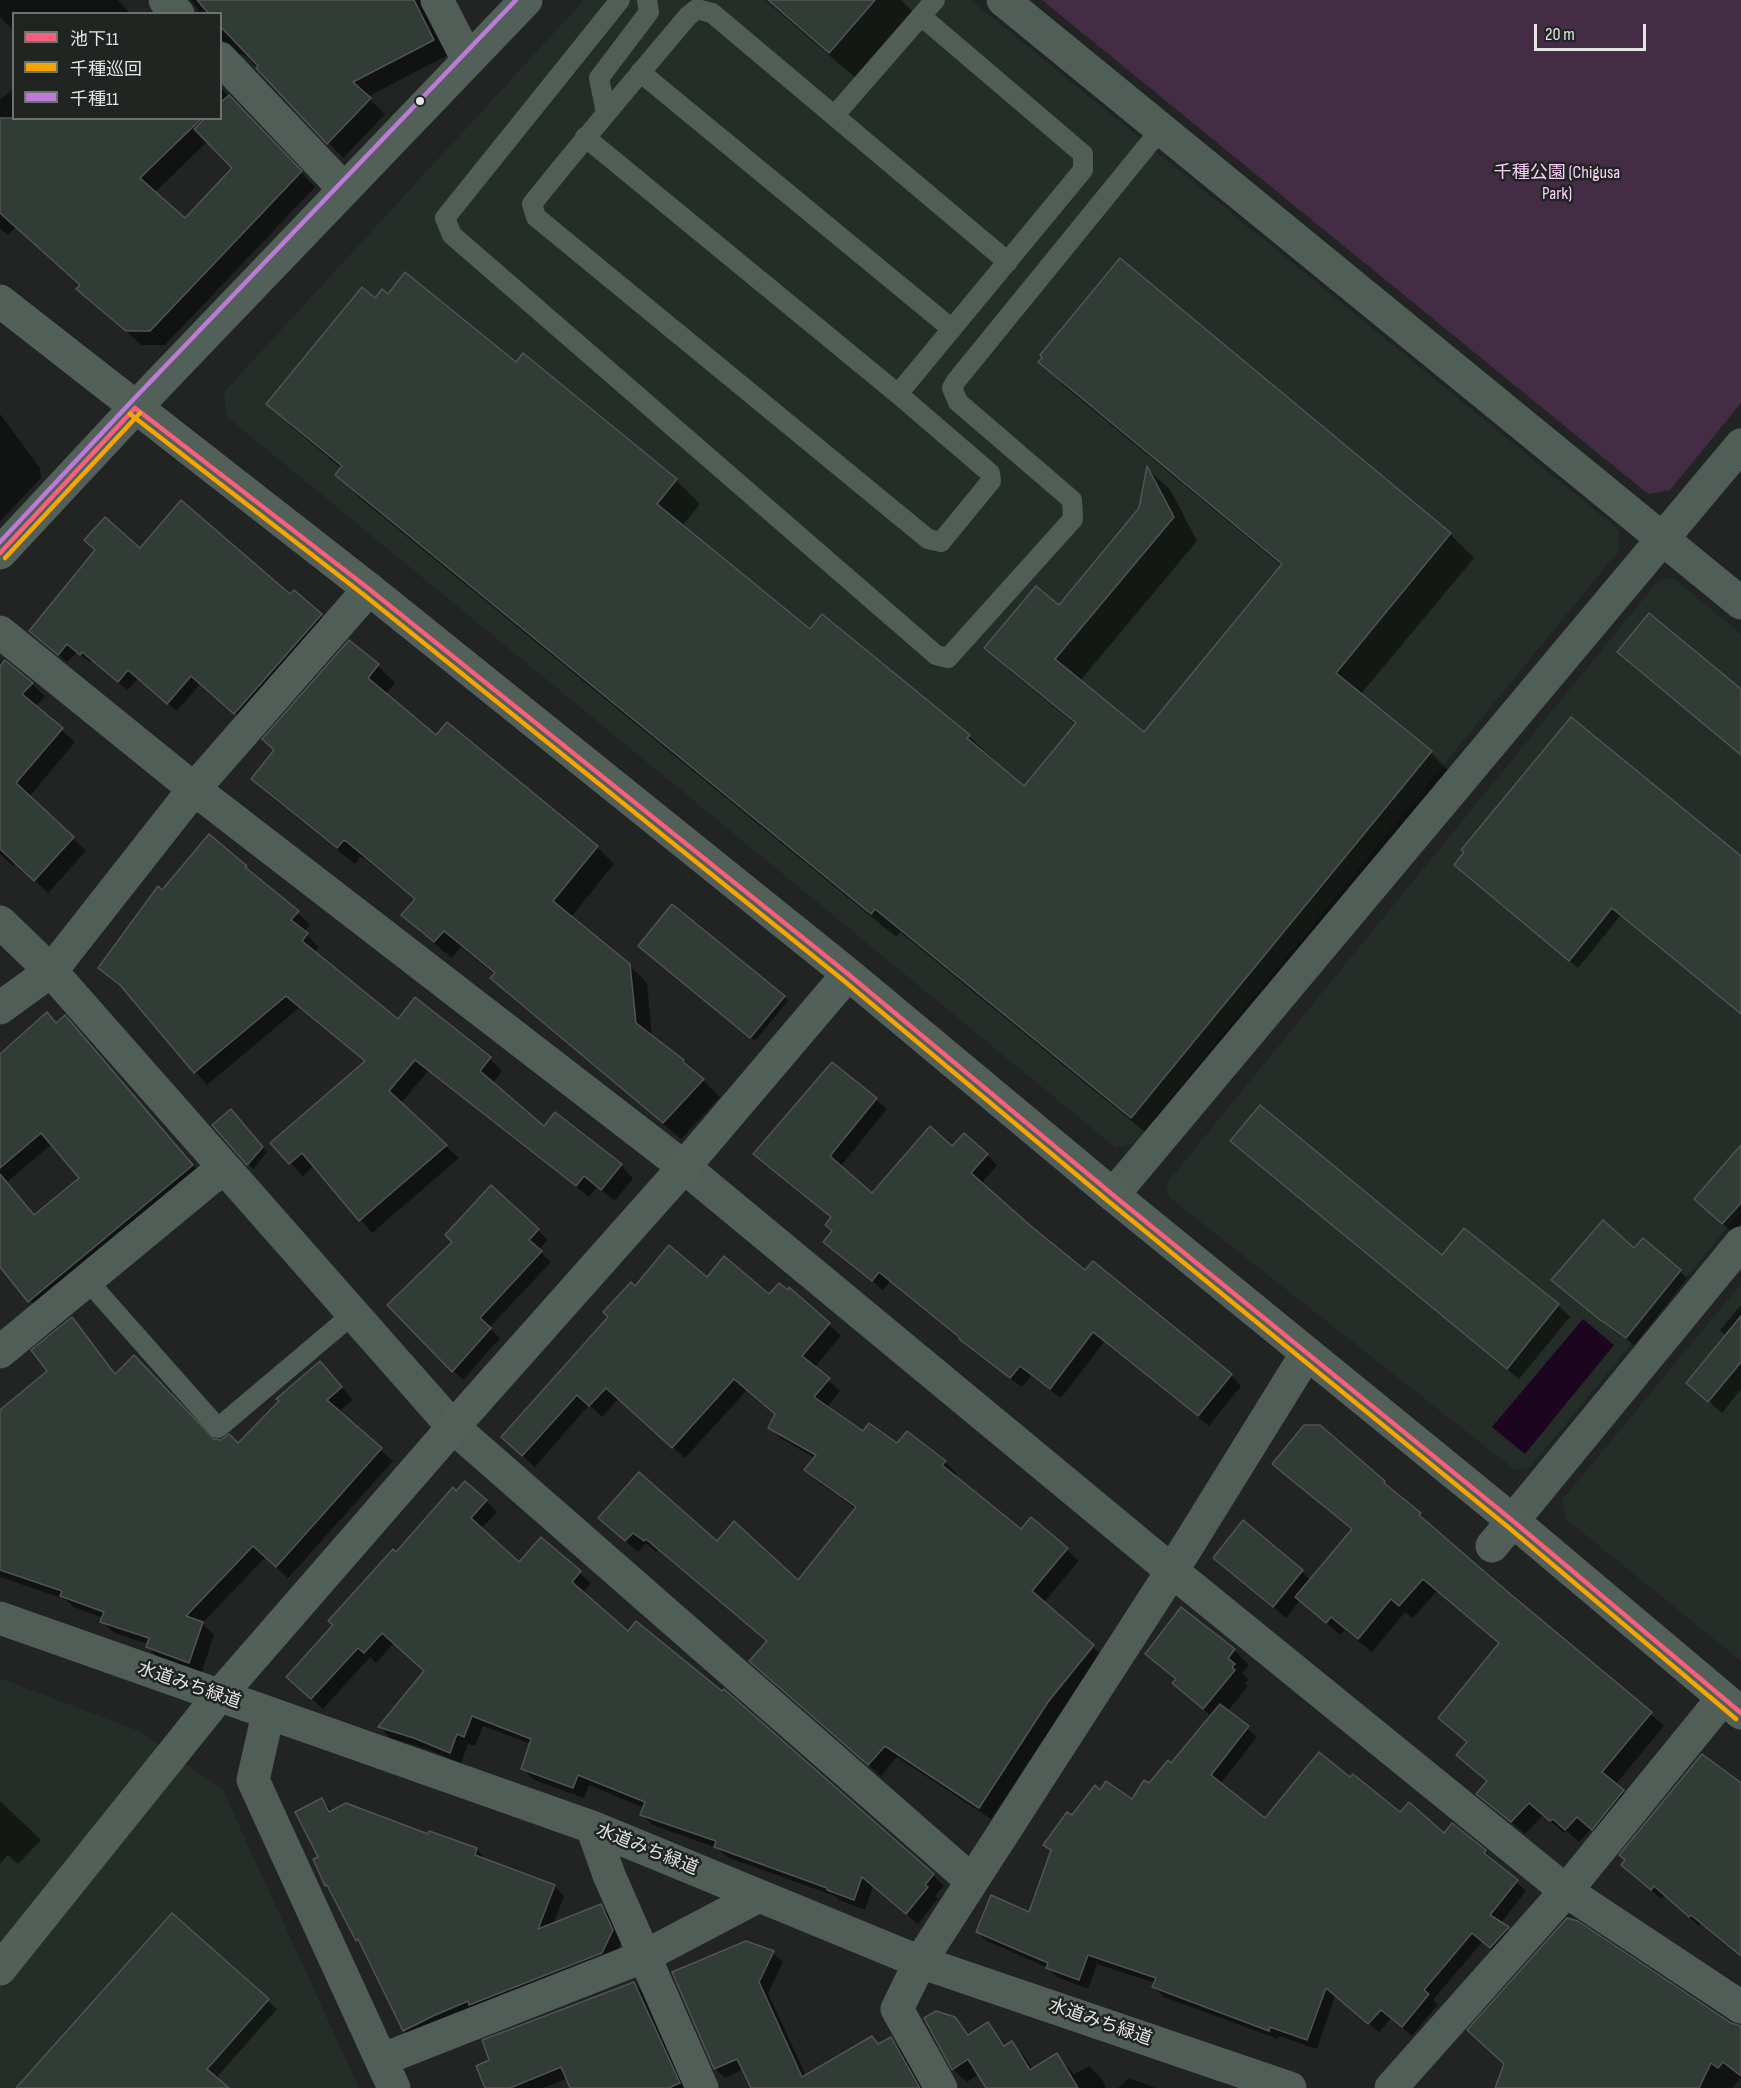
<!DOCTYPE html>
<html>
<head>
<meta charset="utf-8">
<style>
  body { margin:0 }
  #map { position:relative; width:1741px; height:2088px; overflow:hidden; background:#212422; font-family:"Sofia Sans Condensed","Noto Sans JP",sans-serif }
  canvas { display:block }
  .legend { position:absolute; left:12px; top:12px; width:210px; height:108px; box-sizing:border-box; background:#202522; border:2px solid #6e726f; margin:0; padding:8px 10px; list-style:none; font-size:18px; color:#e2e5e3 }
  .legend li { display:flex; align-items:center; gap:12px; height:30px }
  .legend b { width:30px; border:2px solid #6e726f }
  .scale { position:absolute; left:1534px; top:24px; width:112px; height:27px; box-sizing:border-box; border:3px solid #e2e5e3; border-top:0; padding-left:8px; font-size:18px; line-height:21px; white-space:nowrap; color:#e2e5e3; -webkit-text-stroke:4px #202522; paint-order:stroke }
</style>
</head>
<body>
<div id="map">
<canvas width="1741" height="2088"></canvas>
<ul class="legend">
<li><b style="height:8px;background:#f8607d"></b>池下11</li>
<li><b style="height:8px;background:#f7a600"></b>千種巡回</li>
<li><b style="height:8px;background:#bd7bd9"></b>千種11</li>
</ul>
<div class="scale">20 m</div>
</div>
<script>
const c = document.querySelector('canvas').getContext('2d');
c.lineJoin = 'round';
function fill(path, color) {
  c.fillStyle = color;
  c.fill(path, 'evenodd');
}
function trace(path, color, width, dash) {
  c.strokeStyle = color;
  c.lineWidth = width;
  c.lineCap = dash ? 'butt' : 'round';
  c.setLineDash(dash || []);
  c.stroke(path);
}
function drawText(font, color, halo, rows, align = 'center') {
  c.font = font + ' "Sofia Sans Condensed","Noto Sans JP",sans-serif';
  c.lineWidth = 5;
  c.setLineDash([]);
  c.textBaseline = 'middle';
  c.strokeStyle = halo;
  c.fillStyle = color;
  for (const [text, x, y, turn = 0] of rows) {
    c.save();
    c.translate(x, y);
    c.rotate((+turn || 0) * Math.PI / 180);
    c.textAlign = isNaN(turn) ? turn : align;
    if (halo) c.strokeText(text, 0, 0);
    c.fillText(text, 0, 0);
    c.restore();
  }
}
const built = new Path2D(`
  M584,0H971L1619,530L1620,549L1134,1143L1116,1148L226,416L224,392Z
  M1673,578L1741,634V1211L1529,1468L1515,1470L1169,1197L1166,1184L1658,581Z
  M1741,1284V1661L1566,1519L1562,1500Z
  M0,1678L139,1731L223,1790L359,2088H0Z`);
const green = new Path2D(`
  M1042,0H1741V403L1670,490L1648,494Z`);
const water = new Path2D(`
  M1583,1319L1614,1345L1525,1454L1492,1427Z`);
const shadow = new Path2D(`
  M0,0H118L131,14H14V31L0,17Z
  M191,0H420L448,55L367,97L385,114L343,158L248,58L241,54H230L220,61V14H198V10Z
  M765,0H901L914,13L858,80Z
  M220,87L315,187L165,345H142L93,304L78,289L81,286L16,227L8,235L0,228V100L14,88V118H220ZM208,141L234,168L185,221L154,193Z
  M388,296L516,364L676,480L700,504L682,526L810,631L822,616L969,736L1024,788L1076,725L1010,671L986,648L1059,607L1141,509L1148,469L1171,491L1197,541L1080,681L1144,734L1282,566L1064,386L1041,362L1450,534L1474,558L1360,695L1431,753L1454,776L1156,1141L900,932L896,937L361,499L337,475L342,469L292,427L268,404L375,300Z
  M0,414L40,468L41,478L0,521Z
  M141,550L290,597L294,593L330,624L244,722L201,683L177,711L138,678L127,690L92,660L90,662L77,652L67,662L31,631Z
  M1619,652L1741,691V755L1630,664Z
  M0,661L32,684L45,697L35,707L75,742L29,797L86,851L48,893L16,863L13,866L0,854Z
  M378,666L395,683L385,694L436,737L447,724L597,847L614,864L571,917L629,965L647,983L652,1038L683,1061L720,1097L681,1139L509,995L492,978L495,975L461,947L452,958L420,932L403,915L415,900L364,858L360,857L355,864L270,796L253,779Z
  M209,836L310,924L304,932L319,947L314,953L398,1021L490,1059L502,1071L492,1084L544,1128L621,1165L633,1178L615,1201L597,1187L589,1197L428,1071L400,1104L459,1158L372,1233L315,1165L303,1176L272,1143L366,1062L300,1007L207,1085L128,993L100,968Z
  M1741,858V1014L1621,915L1578,968L1463,873Z
  M644,950L784,997L788,1001L755,1041Z
  M57,1024L76,1028L203,1176L40,1312L0,1265V1056ZM52,1144L81,1178L35,1216L7,1182Z
  M876,1099L887,1109L840,1167L872,1195L953,1149L987,1155L997,1165L981,1184L1031,1229L1085,1272L1231,1375L1241,1386L1209,1426L1104,1342L1061,1398L1031,1376L1022,1387L972,1350L890,1281L883,1290L836,1252L832,1218L755,1154Z
  M235,1116L267,1152L253,1169L214,1125Z
  M1232,1141L1442,1257L1465,1230L1558,1305L1570,1317L1519,1379L1244,1153Z
  M1741,1147V1223L1733,1233L1705,1209Z
  M491,1187L548,1240L538,1250L551,1262L489,1328L500,1338L463,1380L389,1305L454,1243Z
  M1680,1271L1687,1278L1634,1345L1609,1327L1561,1287Z
  M707,1279L770,1296L788,1292L790,1289L841,1336L814,1368L840,1391L827,1407L864,1433L945,1462L957,1474L954,1477L1021,1531L1031,1519L1079,1561L1043,1603L1105,1658L1060,1714L991,1819L897,1757L881,1776L763,1673L768,1642L658,1549L656,1552L646,1543L638,1552L612,1530L717,1543L798,1582L856,1509L818,1482L806,1470L815,1458L782,1439L770,1427L776,1415L747,1390L685,1458L618,1399L602,1417L589,1405L535,1467L515,1449L636,1289Z
  M1741,1305V1389L1722,1413L1688,1383L1726,1336L1720,1330Z
  M72,1319L83,1331L117,1375L211,1439L238,1445L331,1375L353,1400L338,1412L393,1461L288,1578L266,1557L202,1623L214,1635L201,1674L159,1659L148,1647V1644L114,1633L102,1621L103,1618L74,1607L65,1599L0,1577V1412L50,1372Z
  M1274,1464L1384,1482L1432,1528L1664,1726L1615,1785L1636,1805L1606,1842L1591,1829L1579,1842L1567,1831L1564,1833L1543,1815L1525,1834L1478,1794L1488,1782L1458,1755L1468,1743L1440,1717L1500,1644L1437,1591L1413,1618L1405,1612L1372,1652L1345,1630L1340,1635L1300,1600L1286,1618L1215,1558L1243,1523L1311,1580L1353,1530L1288,1477Z
  M456,1493L486,1501L497,1512L481,1529L520,1564L541,1539L591,1583L583,1593L628,1634L722,1693L724,1691L933,1875L944,1886L935,1896L938,1899L918,1924L873,1886L865,1910L839,1900L835,1896L727,1857L717,1848L653,1825L642,1815L644,1808L589,1785L584,1798L534,1780L523,1769L531,1744L483,1726L475,1746L468,1744L461,1763L427,1749L390,1738L380,1727L426,1671L394,1643L376,1663L370,1657L323,1709L299,1687L396,1554Z
  M1181,1609L1234,1650L1249,1665L1242,1673L1248,1680L1245,1683L1248,1686L1227,1712L1257,1737L1220,1784L1265,1820L1350,1779L1400,1814L1444,1836L1485,1851L1494,1861L1493,1862L1526,1891L1500,1924L1517,1938L1500,1957L1482,1942L1433,2000L1438,2004L1412,2036L1391,2018L1379,2032L1335,1996L1317,2049L1279,2036L1278,2039L1164,1997L1154,1987L1155,1983L1097,1964L1088,1989L1057,1977L1048,1968L987,1941L977,1932L1030,1914L1053,1852L1045,1844L1101,1792L1132,1801L1172,1765L1211,1716L1189,1697L1174,1683L1176,1680L1147,1654Z
  M1741,1785V1956L1702,1923L1699,1926L1665,1895L1661,1899L1633,1874Z
  M322,1800L333,1812L477,1849L486,1860L555,1886L564,1896L553,1925L601,1905L610,1915L622,1941L612,1962L414,2040L404,2030L363,1945L357,1940L327,1885L320,1858Z
  M0,1801L41,1840L18,1864L8,1855L0,1864Z
  M173,1915L277,2009L216,2078L226,2088H18Z
  M773,1953L783,1962L768,1993L806,2076L872,2038L880,2045L891,2039L901,2049L923,2088H753L744,2069L725,2078L715,2068Z
  M634,1984L644,1993L687,2088H572L568,2078L543,2088H487Z
  M955,2018L970,2035L988,2024L1007,2046L1011,2043L1025,2057L1033,2070L1057,2055L1074,2074L1089,2066L1102,2079L1106,2088H988L979,2074L967,2082L953,2069Z
  M1730,2024L1741,2028V2077L1732,2088H1499Z
  M1129,2078L1156,2088H1118Z`);
const building = new Path2D(`
  M197,0H414L434,40L353,82L371,98L327,144L256,68L258,66L220,26V14H209Z
  M768,0H875L829,53Z
  M229,95L302,171L150,331H126L76,289L80,285L0,213V118H202L140,178L185,218L232,168L194,129L205,118H220V103Z
  M1120,258L1451,533L1336,673L1432,751L1131,1118L875,909L871,914L335,475L342,466L266,404L362,287L375,298L382,289L388,294L405,272L516,362L523,353L677,479L657,504L810,629L822,614L970,735L967,738L1024,786L1076,723L984,648L1036,586L1059,605L1139,508L1147,466L1174,517L1055,659L1144,732L1282,564L1038,362L1042,358L1040,355Z
  M181,500L290,594L294,590L322,614L234,714L191,676L167,704L128,670L118,682L82,652L80,655L67,644L58,655L29,631L95,550L84,540L105,517L140,548Z
  M1649,613L1741,689V755L1617,652Z
  M349,640L379,664L368,678L436,735L447,722L598,846L553,901L630,964L636,1023L684,1060L683,1062L704,1079L663,1123L490,978L495,973L444,931L434,942L401,915L415,899L346,841H343L337,848L251,779L274,750L262,739Z
  M5,660L33,683L22,694L63,728L16,783L74,837L34,881L0,849V666Z
  M1571,717L1741,856V1014L1612,908L1569,961L1454,865L1464,852L1461,850Z
  M209,834L247,866L245,867L299,911L291,920L308,933L302,941L398,1019L415,997L491,1057L480,1071L544,1126L555,1112L622,1164L601,1190L584,1176L576,1186L415,1060L389,1091L447,1145L359,1221L302,1153L289,1164L270,1143L365,1061L286,996L194,1073L120,985L98,968L158,886L162,890Z
  M672,904L785,996L750,1038L638,946Z
  M47,1012L56,1023L65,1015L193,1165L28,1302L0,1267V1174L34,1215L79,1178L41,1133L0,1168V1054Z
  M832,1062L877,1098L830,1156L872,1193L930,1126L952,1146L964,1133L988,1154L971,1173L1032,1227L1085,1270L1093,1261L1232,1374L1198,1416L1093,1332L1050,1389L1020,1366L1010,1378L959,1339L960,1338L879,1272L872,1281L823,1242L832,1231L825,1225L831,1217L753,1154Z
  M1260,1105L1442,1255L1464,1228L1559,1304L1507,1369L1230,1141Z
  M231,1109L263,1147L247,1165L212,1125Z
  M1741,1145V1203L1722,1224L1694,1199Z
  M491,1185L539,1229L529,1240L542,1251L480,1318L491,1328L452,1372L387,1305L452,1242L445,1235Z
  M1603,1220L1634,1248L1643,1238L1681,1270L1626,1338L1599,1319L1551,1280Z
  M669,1245L707,1277L724,1256L769,1294L779,1283L788,1290L789,1287L830,1323L802,1356L830,1378L814,1397L863,1431L869,1423L897,1443L907,1431L946,1461L942,1465L1021,1529L1031,1517L1068,1548L1032,1591L1094,1645L1048,1702L979,1808L885,1746L868,1765L749,1661L767,1641L646,1539L644,1541L633,1533L625,1541L598,1518L639,1472L717,1541L734,1521L798,1580L856,1507L804,1470L816,1455L768,1428L775,1414L734,1379L672,1448L606,1388L589,1406L577,1395L522,1456L501,1437L608,1317L603,1312L631,1282L635,1286Z
  M1741,1316V1362L1708,1402L1686,1383Z
  M72,1317L115,1374L134,1355L214,1439L221,1440L229,1434L238,1443L279,1401L276,1399L320,1361L342,1387L327,1400L382,1448L276,1567L253,1546L186,1616L203,1622L189,1663L146,1647L149,1638L100,1622L104,1612L60,1596L62,1591L0,1570V1410L47,1371L31,1350Z
  M1304,1425H1320L1385,1481L1384,1483L1421,1513L1419,1515L1509,1593L1652,1712L1602,1772L1624,1790L1592,1830L1577,1817L1565,1830L1553,1819L1550,1821L1529,1803L1511,1822L1476,1794L1487,1781L1456,1755L1467,1742L1438,1718L1499,1643L1423,1579L1399,1606L1391,1599L1358,1639L1331,1617L1326,1623L1295,1597L1352,1529L1272,1464Z
  M465,1481L487,1500L471,1518L519,1562L541,1537L581,1571L572,1582L628,1631L636,1621L722,1691L724,1689L934,1874L925,1885L928,1887L906,1914L862,1877L854,1900L827,1890V1888L714,1847L716,1841L640,1815L645,1802L578,1775L573,1788L521,1769L531,1739L472,1716L464,1737L457,1734L450,1753L414,1738L378,1727L424,1671L382,1633L364,1653L358,1648L311,1699L286,1677L333,1625L328,1621L393,1549L396,1552L453,1487L456,1491Z
  M1243,1520L1303,1570L1273,1607L1213,1558Z
  M1181,1607L1235,1649L1228,1658L1235,1664L1232,1667L1235,1670L1203,1709L1172,1683L1176,1679L1145,1654Z
  M1220,1704L1249,1726L1211,1775L1265,1818L1319,1752L1350,1777L1353,1774L1400,1812L1409,1802L1444,1833L1452,1823L1486,1850L1484,1853L1518,1880L1490,1915L1509,1927L1490,1948L1472,1933L1424,1990L1429,1994L1402,2027L1381,2010L1368,2024L1326,1988L1307,2040L1270,2027L1269,2031L1152,1987L1156,1978L1088,1955L1079,1980L1046,1968L1048,1963L976,1932L991,1895L1029,1912L1051,1850L1043,1845L1067,1812L1072,1815L1095,1785L1100,1790L1106,1781L1132,1799L1144,1780L1149,1783L1168,1760L1171,1763Z
  M1702,1754L1741,1783V1956L1691,1915L1689,1917L1654,1886L1651,1890L1621,1865L1625,1860L1619,1855Z
  M322,1798L329,1812L346,1803L428,1834L429,1831L477,1848L475,1855L555,1885L538,1929L601,1904L613,1930L602,1953L469,2005L468,2001L433,2016L403,2031L358,1939L356,1941L327,1885L325,1886L313,1859L318,1857L295,1812Z
  M172,1913L269,1999L207,2069L229,2088H16Z
  M1567,1918L1578,1921L1731,2023L1741,2026V2076L1723,2062L1718,2068L1711,2063L1699,2088H1495L1504,2064L1467,2030Z
  M746,1941L774,1951L759,1982L802,2077L872,2036L878,2044L891,2037L920,2088H751L737,2059L714,2069L672,1972Z
  M634,1982L680,2083L669,2088H570L561,2067L510,2088H485L476,2066L489,2060L482,2040Z
  M936,2011L955,2017L968,2035L988,2022L1004,2046L1012,2041L1030,2070L1057,2053L1078,2088H986L968,2059L952,2070L924,2018Z`);
const lane = new Path2D(`
  M620,0L445,218L452,235L936,655L948,658L1073,519L1072,500L958,402L952,388L956,381L1161,129
  M640,72L952,329
  M606,113L599,78L649,12L647,0
  M834,116L935,0
  M585,137L898,394L990,473L991,481L941,542L928,539L536,217L532,204C583,140 636,78 688,16L697,9L712,13L1008,262
  M898,394L1083,170V154L921,16
  M87,1280L218,1428L353,1314`);
const street = new Path2D(`
  M165,0L178,14
  M437,0L468,60
  M1003,0L1741,603
  M220,58L344,189
  M0,632L194,789L684,1167L1172,1571L1566,1891L1741,2007
  M0,922L51,971L453,1427L972,1881
  M0,1008L51,971L194,789L369,589
  M1113,1195L1741,445
  M0,1352L224,1167
  M1492,1546L1741,1243
  M0,1618L592,1827L920,1962L1290,2088
  M268,1714L253,1780L394,2088
  M592,1827L609,1875L702,2088
  M381,2060L645,1956L759,1896
  M941,2088L897,2009L920,1962L1172,1571L1307,1353
  M1391,2088L1566,1891L1723,1698`);
const secondary = new Path2D(`
  M0,301L369,589L848,974L1113,1195L1513,1521L1741,1713
  M0,553L135,408L526,0
  M0,1969L219,1696L453,1427L684,1167L848,974`);
const bus1 = new Path2D(`
  M135,408L369,589L848,974L1113,1195L1513,1521L1741,1713
  M0,553L135,408`);
const bus2 = new Path2D(`
  M130,414L364,595L843,980L1108,1201L1508,1527L1736,1719
  M5,558L140,413`);
const bus3 = new Path2D(`
  M0,542L130,403L516,0`);
const markers = [
  [420,101,5,"#e2e5e3"]
];
const parkNames = [
  ["千種公園 (Chigusa",1557,173],
  ["Park)",1557,194]
];
const streetNames = [
  ["水道みち緑道",189,1686,19],
  ["水道みち緑道",647,1850,22],
  ["水道みち緑道",1100,2023,19]
];
fill(built, '#242d27');
fill(green, '#452c45');
fill(water, '#1e051f');
fill(shadow, '#0007');
fill(building, '#313c36');
trace(building, '#525453', 1.5);
trace(lane, '#515e57', 20);
trace(street, '#515e57', 33);
trace(secondary, '#536059', 33);
trace(bus1, '#f8607d', 4.5);
trace(bus2, '#f7a600', 4.5);
trace(bus3, '#bd7bd9', 4.5);
for (const [x, y, r, color] of markers) {
  const dot = new Path2D();
  dot.arc(x, y, r, 0, 2 * Math.PI);
  c.fillStyle = color;
  c.fill(dot);
  trace(dot, '#202522', 2);
}
drawText('18px', '#fdcefb', '#202522', parkNames);
drawText('18px', '#e2e5e3', '#202522', streetNames);
</script>
</body>
</html>
